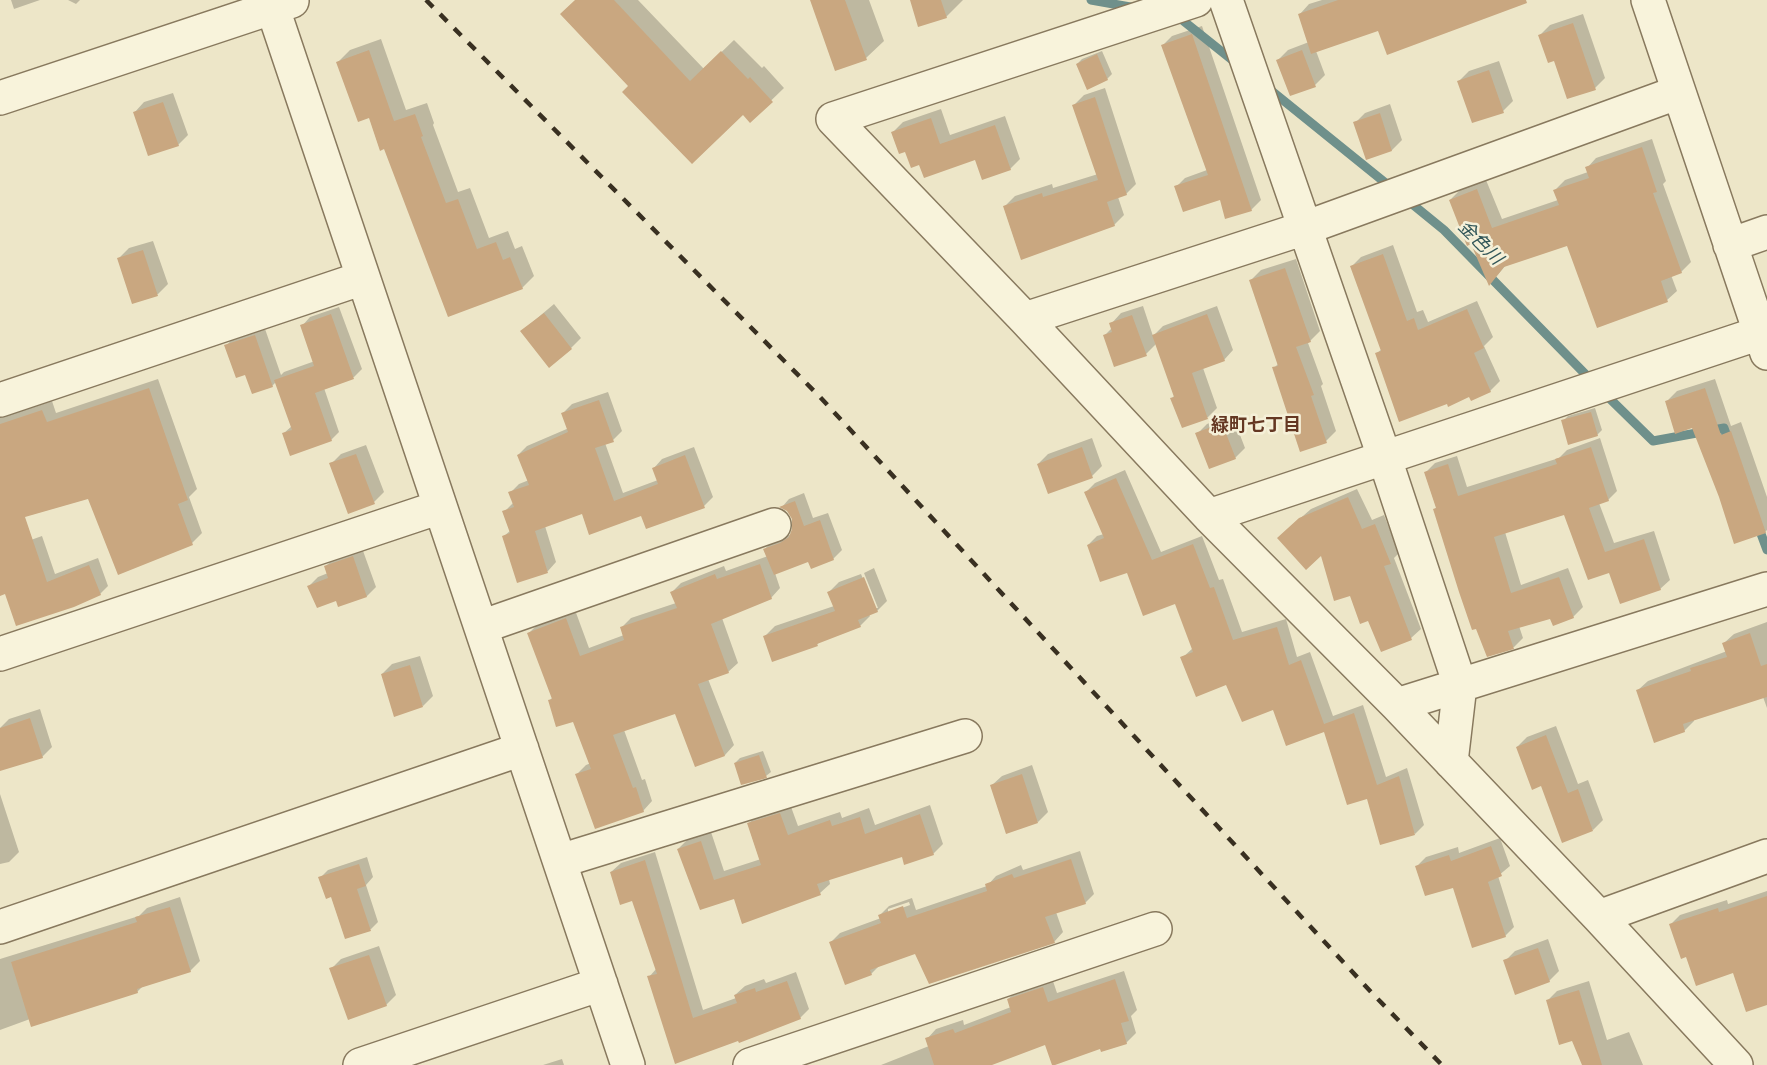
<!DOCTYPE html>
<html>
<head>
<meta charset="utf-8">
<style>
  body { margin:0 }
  canvas { display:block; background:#ede6c8 }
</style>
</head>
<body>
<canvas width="1767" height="1065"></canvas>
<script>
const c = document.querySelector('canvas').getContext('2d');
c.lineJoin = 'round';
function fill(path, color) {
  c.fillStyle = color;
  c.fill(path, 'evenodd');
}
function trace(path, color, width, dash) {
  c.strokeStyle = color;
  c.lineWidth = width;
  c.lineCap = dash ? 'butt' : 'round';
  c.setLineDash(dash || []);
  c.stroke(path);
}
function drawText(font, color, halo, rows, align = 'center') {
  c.font = font + ' "Roboto Serif","Noto Sans JP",serif';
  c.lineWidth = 5;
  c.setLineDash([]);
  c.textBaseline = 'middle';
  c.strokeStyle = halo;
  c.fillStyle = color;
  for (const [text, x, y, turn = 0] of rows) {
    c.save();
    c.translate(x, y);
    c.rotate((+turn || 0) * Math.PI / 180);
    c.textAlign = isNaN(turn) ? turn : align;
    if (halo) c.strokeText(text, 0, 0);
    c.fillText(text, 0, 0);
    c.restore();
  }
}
const shadow = new Path2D(`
  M11,0H40L14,9Z
  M68,0H80L76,4Z
  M576,0H638L704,69L734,40L762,68L764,66L784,88L750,121L743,113L631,86Z
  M812,0H869L884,41L866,58Z
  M911,0H963L946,17Z
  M1322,0H1520L1379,29L1316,51L1325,75L1315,85L1278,60L1288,50L1309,42L1300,14L1309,4Z
  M1583,14L1605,78L1595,88L1540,35L1550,25Z
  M1202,26L1261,200L1251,210L1221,198L1176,187L1185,178L1207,170L1163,45L1172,36Z
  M381,39L406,110L427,103L434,123L433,125L458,192L470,188L489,238L508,231L515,249L522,246L534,276L522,288L448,315L385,147L370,116L338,62L350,50Z
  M1102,51L1112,74L1107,79L1077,64L1082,59Z
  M1499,61L1513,101L1503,111L1459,81L1469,71Z
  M1105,88L1136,184L1126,194L1118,197L1124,215L1114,225L1005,206L1015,196L1052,184L1053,188L1098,174L1074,105L1084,95Z
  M173,93L188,135L178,145L134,113L144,102Z
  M1390,104L1402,140L1392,150L1367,158L1355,123L1365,113Z
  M941,109L950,135L1005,116L1020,159L1010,169L976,158L920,163L906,150L893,132L903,122Z
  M1652,139L1666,181L1663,184L1691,262L1681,272L1671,275L1677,291L1667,300L1568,244L1506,265L1490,284L1450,200L1460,190L1486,180L1502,219L1558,200L1555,190L1565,180L1588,172L1587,168L1596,158Z
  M153,241L168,284L158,294L133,302L119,258L129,248Z
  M1393,245L1417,312L1423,310L1428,322L1477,301L1493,337L1484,346L1500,381L1490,391L1470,396L1377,353L1382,349L1352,266L1361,257Z
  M1296,259L1320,331L1308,343L1323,384L1321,386L1336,431L1326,441L1274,368L1279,363L1251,280L1261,270Z
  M554,304L581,338L571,348L522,331Z
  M1143,306L1153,336L1163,326L1217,306L1233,350L1224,360L1203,368L1217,408L1208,417L1183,426L1172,398L1175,395L1156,344L1146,354L1115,365L1104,336L1112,328L1111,324L1121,313Z
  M339,307L362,369L354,377L324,388L339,432L331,440L284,433L292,426L276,382L272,386L246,374L226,346L235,336L264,326L281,375L284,372L315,361L302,326L310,317Z
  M158,379L197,489L189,497L202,533L192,543L116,476L0,510V418L52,401L56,413Z
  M1715,379L1731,426L1741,422L1767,497V530L1765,532L1720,496L1693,426L1667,401L1677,391Z
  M608,392L622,431L613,440L605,443L623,493L658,480L654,468L662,459L694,447L713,497L704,506L642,514L583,512L545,526L556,562L548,571L518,581L503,537L511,530L504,512L514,502L510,493L519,484L529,480L518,455L527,446L569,428L563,413L572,404Z
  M1595,408L1602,430L1597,435L1563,421L1568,416Z
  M1232,414L1245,448L1235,458L1197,434L1207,424Z
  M1092,438L1102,466L1092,476L1038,464L1048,454Z
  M1600,438L1617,491L1608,500L1599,503L1614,543L1654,531L1670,580L1660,589L1610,571L1565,513L1505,532L1521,585L1568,568L1583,607L1573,617H1551L1519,626L1523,638L1514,647L1487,655L1435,509L1437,507L1426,472L1435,463L1457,456L1467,487L1559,458L1567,450Z
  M366,445L384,492L374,502L331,464L341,454Z
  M1125,470L1161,552L1202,536L1219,580L1223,579L1242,632L1286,619L1297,657L1310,652L1333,716L1363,705L1386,777L1407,768L1424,825L1415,834L1325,730L1274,708L1182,658L1193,648L1176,603L1088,545L1097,536L1104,534L1086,492L1095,483Z
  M1357,489L1372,520L1384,515L1399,553L1394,558L1421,629L1411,638L1381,650L1369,619L1322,553L1288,529L1311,509Z
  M804,493L813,518L828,513L842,550L833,559L809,560L775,573L780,588L771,598L722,618L738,663L728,672L708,679L734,745L725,755L696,765L676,712L624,730L642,780L645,779L652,801L643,811L577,774L586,765L591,763L574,720L549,701L553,697L529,633L538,624L575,610L589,648L624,635L622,627L631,618L676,603L672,592L681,583L724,566L726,571L768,556L765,549L773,540L792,534L793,519L788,510L782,507L789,499Z
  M42,536L55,574L98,558L108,586L100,594L5,592L0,594V551Z
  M362,548L376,587L367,596L339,605L337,599L309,586L318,577L328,573L326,566L335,557Z
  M874,568L887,601L877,611L869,614L870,616L860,626L820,641L817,645L765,636L775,626L834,606L829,592L839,582L861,574L875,608H878L864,573Z
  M1767,622V708L1763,697L1694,719V721L1684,731L1638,690L1648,681L1727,651L1724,643L1734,634Z
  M420,656L433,696L423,706L382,674L392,664Z
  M40,709L52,747L42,757L0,770V728L9,719Z
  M1556,726L1578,784L1588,780L1603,820L1593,830L1542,785L1517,747L1527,737Z
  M763,751L771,772L766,776L735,763L740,758Z
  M1032,765L1048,812L1038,822L991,786L1002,776Z
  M0,794L19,852L9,862L0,864Z
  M790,804L798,826L840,812L842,818L869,808L875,825L930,805L943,844L933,854L903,855L829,879L830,884L820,893L735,897L701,908L678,849L688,839L711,832L724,871L761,859L749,823L759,813Z
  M1500,838L1510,866L1498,876L1514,927L1505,936L1454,886L1417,866L1426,857L1458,847L1459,853Z
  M1080,851L1094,894L1085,903L1056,912L1063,932L1054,942L916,952L880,965L871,974L831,942L840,933L881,918L880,915L889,906L912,898L916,910L987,886L996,876L1021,865L1023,870ZM909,902L910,905L888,913V909Z
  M655,852L703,1010L736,998L735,995L745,986L764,979L766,983L796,972L809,1009L800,1018L676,1062L649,977L657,968L633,899L611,872L621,863Z
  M367,857L373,877L366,885L378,922L371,929L346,938L332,896L320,878L328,870Z
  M1767,891V1004L1734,971L1687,955L1671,924L1680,915L1727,900L1728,904Z
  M180,897L200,961L190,971L144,985L137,992L30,1019L0,1030V959L139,916L147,908Z
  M1548,939L1559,971L1549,981L1505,961L1515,951Z
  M379,946L396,995L386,1005L331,969L341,959Z
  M1124,971L1137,1010L1131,1016L1136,1033L1126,1043L1101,1047L1045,1043L988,1065H881L929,1046L927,1039L936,1029L963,1020L964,1025L1011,1007L1008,999L1018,990L1052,978L1057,993Z
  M1589,981L1607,1040L1629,1032L1643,1065H1584L1573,1039L1547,1001L1557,991Z
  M562,1059L564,1065H543Z`);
const stream = new Path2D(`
  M1091,0L1136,8
  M1176,15L1236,63
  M1268,88L1393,189
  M1406,199L1444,230L1593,382
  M1603,392L1653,441L1724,428L1730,445
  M1757,523L1767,550`);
const building = new Path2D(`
  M575,0H614L690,81L721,51L748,79L750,77L773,102L750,123L743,115L692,164L622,92L628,86L560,14Z
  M810,0H845L867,60L835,71Z
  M910,0H941L947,18L918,27Z
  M1338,0H1526L1527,3L1387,55L1378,31L1311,54L1298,14Z
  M1573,23L1596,90L1567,99L1554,61L1548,63L1538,35Z
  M1192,34L1252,211L1225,219L1220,200L1183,212L1174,186L1208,175L1161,45Z
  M369,50L394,121L415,114L423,136L421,137L446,203L458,199L477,249L496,242L503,260L510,257L523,289L448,317L384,149L380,151L369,118L358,122L336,62Z
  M1302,50L1316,87L1290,96L1276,60Z
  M1097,54L1108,80L1087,90L1076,64Z
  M1489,70L1504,113L1472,123L1457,81Z
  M1095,97L1127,195L1107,202L1115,226L1021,260L1003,206L1042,193L1043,197L1098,180L1072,105Z
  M163,102L179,146L148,156L133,112Z
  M1380,113L1392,151L1366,160L1353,122Z
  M931,118L940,144L995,125L1011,170L982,180L975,160L924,178L919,165L911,168L905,152L899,154L891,132Z
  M1642,147L1657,192L1653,193L1682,273L1661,281L1668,302L1597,328L1567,246L1504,267L1489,286L1471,244L1467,246L1449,200L1477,189L1492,228L1559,205L1553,190L1589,178L1585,167Z
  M143,250L158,296L132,304L117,258Z
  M1383,254L1407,321L1414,318L1418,330L1467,309L1484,348L1474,353L1491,392L1471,401L1469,397L1448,407L1447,404L1399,422L1375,353L1381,351L1350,266Z
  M1285,268L1311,342L1296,347L1314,395L1311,396L1327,443L1300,452L1272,367L1278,366L1249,280Z
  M544,313L572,349L549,368L520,331Z
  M331,314L354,379L315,393L332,441L290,456L282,433L292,430L274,380L314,366L300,325Z
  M1207,314L1225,361L1192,373L1208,419L1182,428L1170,398L1174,397L1152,335Z
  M1132,315L1147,356L1114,367L1103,335L1112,332L1109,323Z
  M255,335L273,387L252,394L245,375L236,378L224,345Z
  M149,388L188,500L178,504L193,545L118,575L88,499L25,517L47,582L89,565L101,595L74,607L16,626L5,594L0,596V424L42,410L47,422Z
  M1705,388L1721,435L1731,431L1766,533L1734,544L1719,497L1692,428L1675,434L1665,401Z
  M599,400L614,442L595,448L614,501L658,484L652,468L685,455L705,508L646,529L641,516L589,535L582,514L535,531L548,573L517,583L502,536L510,533L502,511L514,507L508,492L529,485L517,455L568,432L561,413Z
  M1591,412L1598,436L1568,445L1561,420Z
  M1222,423L1236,459L1209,469L1195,433Z
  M1082,447L1093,478L1048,494L1037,464Z
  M1591,447L1609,501L1589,508L1605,552L1644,539L1661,590L1620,604L1609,573L1588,580L1564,515L1494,537L1511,593L1559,577L1574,618L1553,626L1550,619L1508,631L1514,649L1487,657L1476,629L1472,630L1459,592L1433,509L1436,508L1424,472L1448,464L1458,496L1557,464L1555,459Z
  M356,454L375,504L348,514L329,463Z
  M1116,478L1152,560L1193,544L1210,588L1214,587L1233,640L1277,627L1289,665L1301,660L1324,724L1354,713L1377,785L1399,776L1415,835L1380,845L1367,799L1347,805L1324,732L1286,746L1273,710L1242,722L1226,685L1196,697L1180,657L1193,652L1175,604L1143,616L1127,573L1100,582L1087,545L1104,538L1084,492Z
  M1348,497L1362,529L1375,524L1391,564L1384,566L1412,640L1381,652L1368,621L1360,624L1350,596L1334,601L1321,556L1306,570L1277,538L1299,518Z
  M795,501L804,526L820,520L834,560L811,569L808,562L774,575L763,549L780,543L789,537L792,529V519L787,511L779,507Z
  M353,556L367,597L338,607L336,601L317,608L307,586L328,578L324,566Z
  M760,564L772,599L711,624L729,673L698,684L725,756L695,767L675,714L613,735L633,788L636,787L644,812L595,829L575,774L591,769L573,722L556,727L548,700L552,699L527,633L566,618L580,656L624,640L620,627L677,608L670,592L715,574L717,579Z
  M864,577L878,612L858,620L861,627L817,644L818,646L772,662L763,636L835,611L827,592Z
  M1750,633L1761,666L1767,664V697L1683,724L1685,732L1654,743L1636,690L1691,671L1690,668L1727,657L1722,643Z
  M410,665L423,707L394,717L381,674Z
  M30,718L43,758L0,771V728Z
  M1546,735L1568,793L1578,789L1593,831L1562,843L1541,786L1532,790L1516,747Z
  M759,755L767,778L741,785L734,763Z
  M1022,774L1038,823L1006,834L990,785Z
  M780,813L788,835L830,820L832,826L860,817L865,834L920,814L934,855L904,865L902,857L817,884L821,895L742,924L734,899L700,910L677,849L701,841L714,880L761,865L747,823Z
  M1491,846L1502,876L1488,882L1506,937L1472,948L1453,888L1425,896L1415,866L1449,855L1451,861Z
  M1071,859L1086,904L1045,917L1055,943L929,984L915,954L870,970L872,975L845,985L829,942L881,923L878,915L903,906L907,918L987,891L985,884L1012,874L1014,878Z
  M645,860L693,1018L737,1003L734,995L755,988L756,992L787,981L801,1019L739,1043L738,1041L675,1064L647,976L657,974L632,901L620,905L610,872Z
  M359,864L366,886L357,889L371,931L345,939L331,897L326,899L318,877Z
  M1767,896V1005L1746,1012L1733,973L1696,986L1686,957L1681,959L1669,924L1718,908L1719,912Z
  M170,907L191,972L137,989L138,993L31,1027L11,962L137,922L135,917Z
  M1538,948L1550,982L1515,995L1503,960Z
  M369,955L387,1006L348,1020L329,968Z
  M1115,979L1129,1021L1121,1023L1127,1044L1101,1052L1100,1049L1055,1065H1052L1045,1045L992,1065H934L925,1038L953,1029L955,1033L1011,1012L1007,999L1043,987L1048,1002Z
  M1579,990L1602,1065H1582L1572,1041L1559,1045L1546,1000Z`);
const minor = new Path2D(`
  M270,0L628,1065
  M1196,0L833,119L1025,319L1209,516L1397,705L1599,917L1736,1065
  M1226,0L1385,459L1460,685L1451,762
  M1648,0L1767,353
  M0,98L292,1
  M1730,245L1767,232
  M1025,319L1305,228L1679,92
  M0,400L363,278
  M1209,516L1760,333
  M481,627L774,525
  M0,654L440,507
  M1397,705L1767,589
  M560,861L965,736
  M1599,917L1767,856
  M0,927L522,749
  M360,1065L601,984
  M750,1065L1155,929`);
const rail = new Path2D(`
  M426,0L820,397L1371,992L1442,1065`);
const waterNames = [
  ["金色川",1480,243,45]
];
const neighbourhoodNames = [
  ["緑町七丁目",1256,426]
];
fill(shadow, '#0003');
trace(stream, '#6f908b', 9);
fill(building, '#c9a780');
trace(minor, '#88795e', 36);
trace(minor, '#f8f3db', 33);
trace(rail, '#393021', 4.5, [10, 10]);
drawText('italic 18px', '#315658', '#f5f0d8', waterNames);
drawText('bold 18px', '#643722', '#f5f0d8', neighbourhoodNames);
</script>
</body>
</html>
